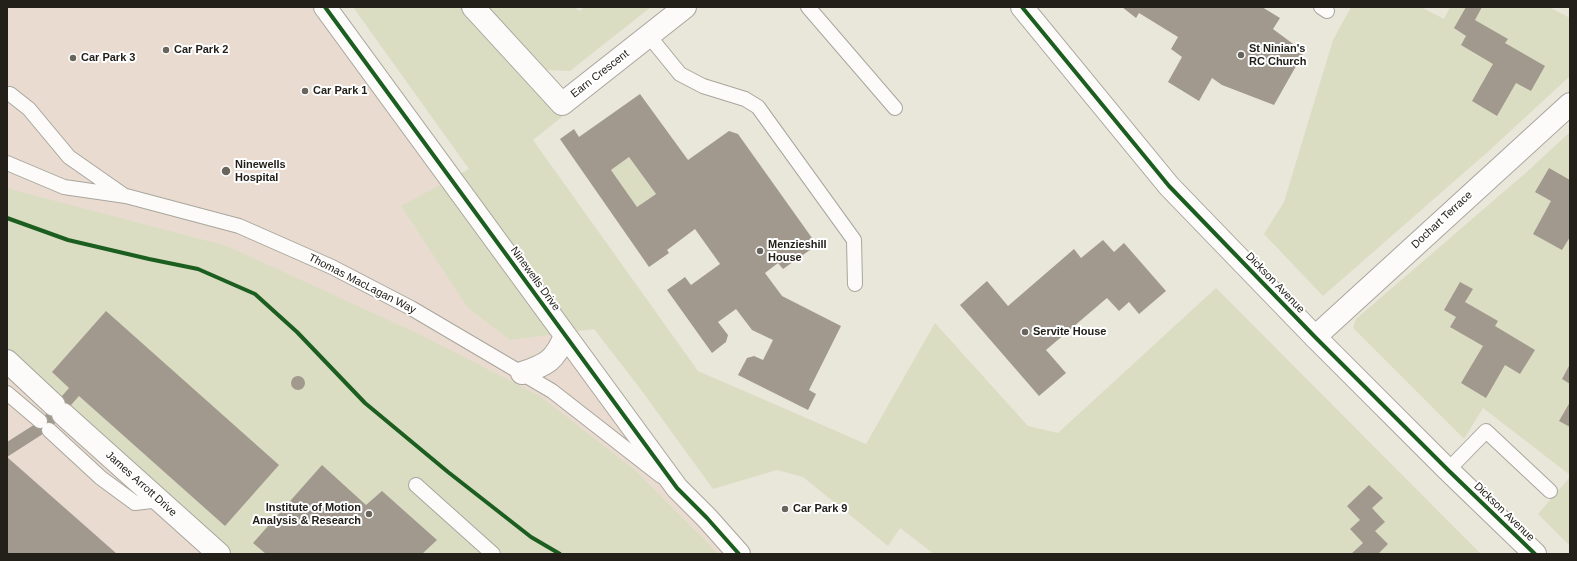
<!DOCTYPE html>
<html>
<head>
<meta charset="utf-8">
<style>
  body { margin:0 }
  #map { position:relative; width:1577px; height:561px; overflow:hidden; background:#e9e6da; font-family:Helvetica,sans-serif }
  canvas { display:block }
  .frame { position:absolute; inset:0; border:8px solid #232019; pointer-events:none }
</style>
</head>
<body>
<div id="map">
<canvas width="1577" height="561"></canvas>
<div class="frame"></div>
</div>
<script>
const c = document.querySelector('canvas').getContext('2d');
c.lineJoin = 'round';
function fill(path, color) {
  c.fillStyle = color;
  c.fill(path, 'evenodd');
}
function trace(path, color, width, dash) {
  c.strokeStyle = color;
  c.lineWidth = width;
  c.lineCap = dash ? 'butt' : 'round';
  c.setLineDash(dash || []);
  c.stroke(path);
}
function drawText(font, color, halo, rows, align = 'center') {
  c.font = font + ' Helvetica,sans-serif';
  c.lineWidth = 4;
  c.setLineDash([]);
  c.textBaseline = 'middle';
  c.strokeStyle = halo;
  c.fillStyle = color;
  for (const [text, x, y, turn = 0] of rows) {
    c.save();
    c.translate(x, y);
    c.rotate((+turn || 0) * Math.PI / 180);
    c.textAlign = isNaN(turn) ? turn : align;
    if (halo) c.strokeText(text, 0, 0);
    c.fillText(text, 0, 0);
    c.restore();
  }
}
const medical = new Path2D(`
  M7,7H325L739,554H7Z`);
const green = new Path2D(`
  M353,7H463L555,106L562,117L533,140L698,371L866,444L935,323L1028,426L1058,433L1216,288L1481,554H934L900,528L888,546L803,477L777,470L713,489L639,387L594,329L510,340L468,308L401,206L469,169Z
  M489,7H575L579,11L585,7H651L570,71L547,70Z
  M1351,7H1421L1444,19L1450,7H1549L1570,18V76L1491,149L1323,296L1264,234L1284,202L1333,40Z
  M1570,132V475L1483,408L1464,439L1353,328L1356,319L1529,170Z
  M629,157L656,194L637,207L611,170Z
  M7,186L10,189L227,246L419,334L540,396L635,470L708,543L717,554H234L7,351Z
  M1570,477V546L1538,514Z`);
const building = new Path2D(`
  M1122,7H1262L1280,18L1273,29L1304,52L1274,105L1222,85L1212,78L1199,101L1168,82L1182,57L1171,49L1178,37L1139,13L1136,18Z
  M1466,7H1482L1475,20L1508,39L1505,43L1545,66L1531,91L1516,83L1497,116L1472,101L1493,64L1461,45L1466,36L1454,28Z
  M640,94L688,160L729,131L738,134L817,245L783,269L778,263L765,273L782,296L841,326L809,390L816,394L808,410L738,375L747,358L754,356L763,360L773,340L752,330L736,309L718,322L728,335L726,342L712,353L667,290L685,277L691,285L720,264L695,229L667,250L669,253L649,267L560,139L574,129L579,137ZM629,157L656,194L637,207L611,170Z
  M1549,168L1570,180V237L1562,250L1533,234L1551,201L1535,192Z
  M1103,240L1114,252L1124,243L1166,291L1139,314L1129,302L1119,311L1107,298L1046,350L1066,373L1039,396L960,305L987,281L1008,306L1074,249L1081,258Z
  M1460,282L1473,289L1465,302L1498,321L1495,326L1535,350L1520,374L1505,365L1486,398L1461,383L1483,346L1450,327L1456,317L1444,310Z
  M106,311L279,465L225,526L79,396L49,430L7,457L117,554H7V442L40,421L69,388L52,372Z
  M1570,364V384L1562,379Z
  M291 383a7 7 0 1 1 14 0a7 7 0 1 1-14 0Z
  M1570,402V427L1559,421Z
  M322,465L366,505L382,491L437,540L422,554H266L253,543Z
  M1369,485L1383,498L1372,508L1385,522L1375,531L1388,544L1378,554H1351L1363,543L1350,529L1360,520L1347,506Z`);
const service = new Path2D(`
  M808,7L895,108
  M1321,7L1327,11
  M649,36L680,74L703,86L745,99L758,107L854,240L855,284
  M7,94H10L29,109L69,157L122,194
  M7,163L64,187L126,196L239,226L332,267L411,308L552,391L661,476
  M7,393L40,421
  M49,430L101,478L135,503L160,500
  M1448,470L1486,431L1550,491
  M416,485L493,554`);
const minor = new Path2D(`
  M325,7L677,488L707,518L739,554
  M473,7L562,104L685,7
  M1315,337L1570,104
  M7,361L54,405
  M522,373C547,365 555,360 565,336
  M63,414L219,554`);
const tertiary = new Path2D(`
  M1022,7L1169,186L1315,337L1448,470L1535,554`);
const cycleway = new Path2D(`
  M325,7L677,488L707,518L739,554
  M1022,7L1169,186L1315,337L1448,470L1535,554
  M7,218L68,240L149,259L198,269L255,294L297,332L365,403L448,472L531,537L560,554`);
const markers = [
  [166,50,4,"#68655d"],
  [1241,55,4,"#68655d"],
  [73,58,4,"#68655d"],
  [305,91,4,"#68655d"],
  [226,171,5,"#68655d"],
  [760,251,4,"#68655d"],
  [1025,332,4,"#68655d"],
  [785,509,4,"#68655d"],
  [369,514,4,"#68655d"]
];
const poiNames = [
  ["St Ninian's",1249,49],
  ["RC Church",1249,62],
  ["Car Park 2",174,50],
  ["Car Park 3",81,58],
  ["Car Park 1",313,91],
  ["Ninewells",235,165],
  ["Hospital",235,178],
  ["Menzieshill",768,245],
  ["House",768,258],
  ["Servite House",1033,332],
  ["Institute of Motion",361,508,"right"],
  ["Analysis & Research",361,521,"right"],
  ["Car Park 9",793,509]
];
const streetNames = [
  ["Earn Crescent",600,74,-38],
  ["Dochart Terrace",1442,220,-43],
  ["Ninewells Drive",535,279,54],
  ["Dickson Avenue",1275,283,46],
  ["Thomas MacLagan Way",362,284,27],
  ["James Arrott Drive",141,484,42],
  ["Dickson Avenue",1504,512,44]
];
fill(medical, '#e9dbd0');
fill(green, '#dbddc3');
fill(building, '#a1998e');
trace(service, '#a8a69d', 16);
trace(minor, '#a8a69d', 24);
trace(tertiary, '#a8a69d', 24);
trace(service, '#fcfbf9', 14);
trace(minor, '#fcfbf9', 22);
trace(tertiary, '#fcfbf9', 22);
trace(cycleway, '#1b5e20', 4);
for (const [x, y, r, color] of markers) {
  const dot = new Path2D();
  dot.arc(x, y, r, 0, 2 * Math.PI);
  c.fillStyle = color;
  c.fill(dot);
  trace(dot, '#fff', 1.5);
}
drawText('bold 11px', '#232019', '#fff', poiNames, 'left');
drawText('11px', '#232019', '#fff', streetNames);
</script>
</body>
</html>
